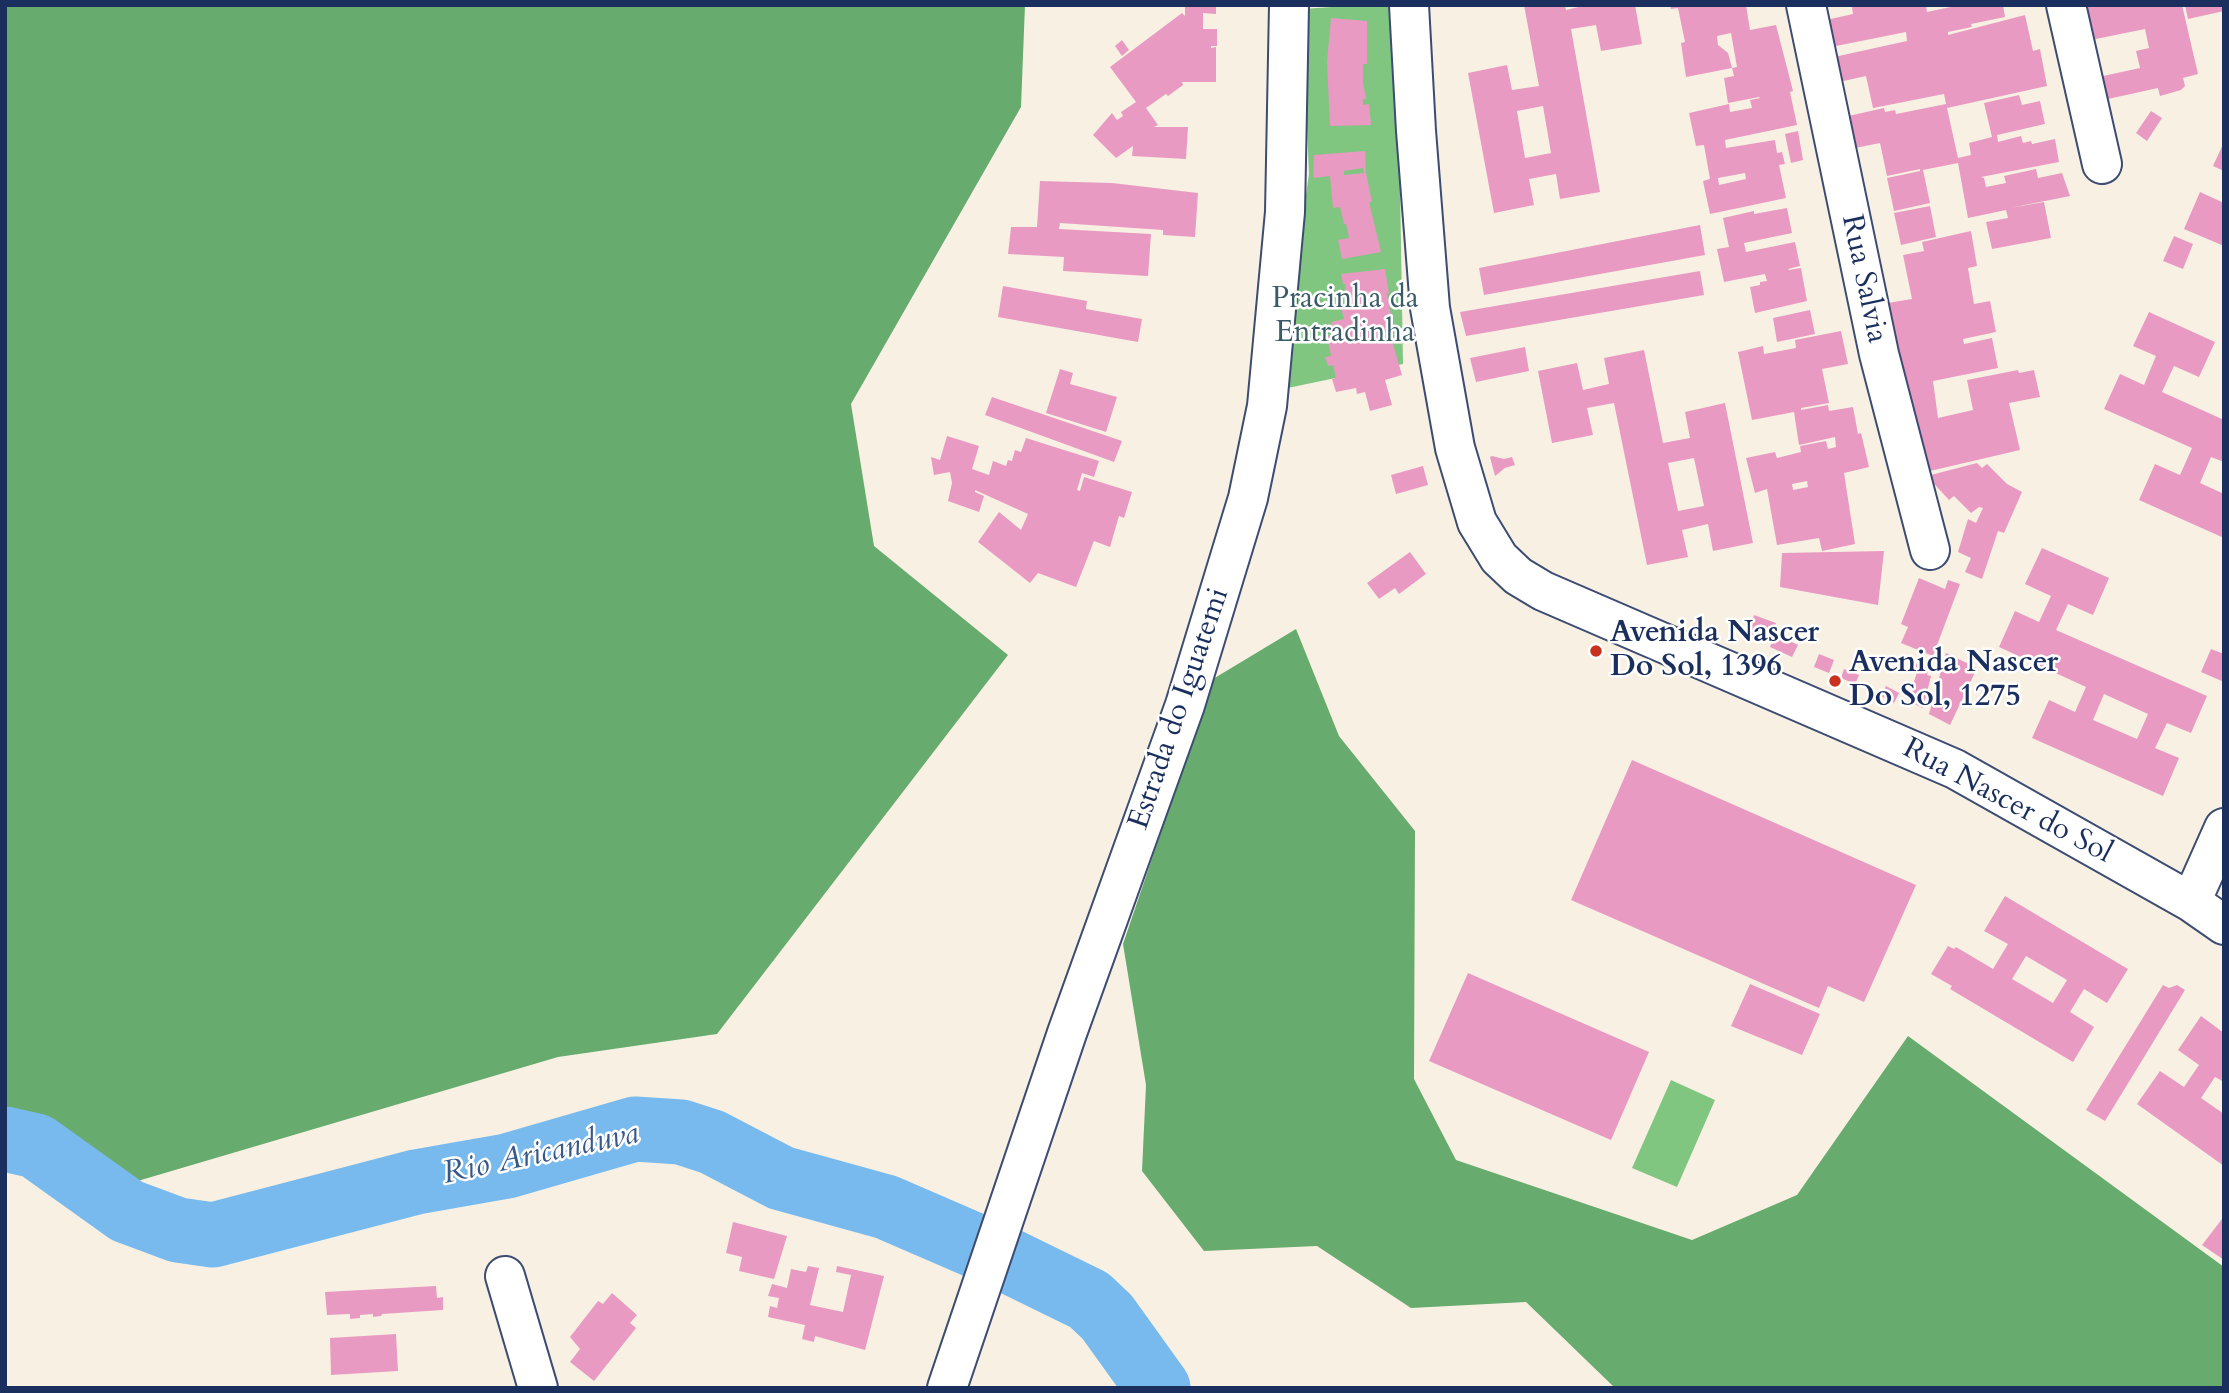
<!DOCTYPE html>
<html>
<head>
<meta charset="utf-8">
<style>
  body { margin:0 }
  #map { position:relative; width:2229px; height:1393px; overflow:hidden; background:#f8f1e3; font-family:Cardo,serif }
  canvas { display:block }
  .frame { position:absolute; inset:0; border:7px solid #1b2f5e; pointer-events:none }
</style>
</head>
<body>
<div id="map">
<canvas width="2229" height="1393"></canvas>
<div class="frame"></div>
</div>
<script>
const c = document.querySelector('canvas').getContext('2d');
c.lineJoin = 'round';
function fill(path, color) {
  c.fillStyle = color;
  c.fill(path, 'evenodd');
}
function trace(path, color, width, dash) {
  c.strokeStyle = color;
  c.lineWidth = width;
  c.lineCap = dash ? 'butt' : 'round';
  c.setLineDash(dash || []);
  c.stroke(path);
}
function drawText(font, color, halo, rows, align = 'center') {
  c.font = font + ' Cardo,serif';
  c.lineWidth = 5;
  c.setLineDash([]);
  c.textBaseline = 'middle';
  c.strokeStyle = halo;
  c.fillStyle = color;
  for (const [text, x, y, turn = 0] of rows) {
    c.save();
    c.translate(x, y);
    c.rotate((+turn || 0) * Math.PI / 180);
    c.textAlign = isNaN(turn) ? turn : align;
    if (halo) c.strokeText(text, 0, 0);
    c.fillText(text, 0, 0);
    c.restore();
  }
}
const green = new Path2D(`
  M1363,5H1397L1403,364L1278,390L1309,174L1302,9Z
  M1671,1080L1715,1100L1677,1187L1632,1168Z`);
const forest = new Path2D(`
  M5,5H1025L1021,107L851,404L874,546L1008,655L717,1034L558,1057L97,1193L5,1143Z
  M1296,629L1339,736L1415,831L1414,1079L1456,1160L1692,1240L1797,1195L1908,1036L2224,1267V1388H1615L1526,1302L1411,1308L1317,1246L1204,1251L1142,1171L1146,1085L1123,944L1213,679Z`);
const river = new Path2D(`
  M5,1139L36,1146L127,1211L178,1230L213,1235L416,1182L507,1166L635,1129L681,1132L712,1142L781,1178L886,1207L997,1255L1089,1300L1107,1317L1158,1388`);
const building = new Path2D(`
  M1185,5H1216V14L1203,13V29H1217V46H1211V48L1216,47V82H1182L1183,85L1168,96L1166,94L1146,108L1158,125L1154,127H1188L1186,159L1132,156L1133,146L1116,158L1093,135L1112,113L1117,120L1123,116L1121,112L1136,102L1110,67L1182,13L1185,16Z
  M1524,5H1565L1566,10L1587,5H1635L1642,44L1601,51L1596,25L1571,29L1600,192L1560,199L1556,174L1529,179L1534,205L1494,213L1468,73L1507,65L1512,90L1539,86ZM1543,106L1551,153L1525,158L1517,111Z
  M1670,5H1746L1750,30L1776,25L1793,91L1790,92L1797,125L1725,140L1726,148L1775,140L1777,153L1782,152L1785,164L1779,165L1786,198L1710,214L1703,181L1710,179L1704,145L1696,146L1689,113L1729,104L1730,112L1752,108L1750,100L1760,98L1759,97L1728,103L1724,78L1734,76L1732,68L1737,67L1731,33L1717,36L1718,45L1728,53L1732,68L1686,77L1681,43L1685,42L1678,8L1671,9ZM1745,173L1746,179L1719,185L1718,178Z
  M1862,5H1926L1927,12L1960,5H2003L2005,17L1971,24L1972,27L1948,32V35L2025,15L2033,51L2040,49L2047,86L1947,108L1958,158L1971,155L1969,143L1992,137L1984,103L2019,95L2022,105L2040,101L2045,124L1997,135L1998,142L2021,136L2023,143L2031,141L2032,144L2055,139L2059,162L1981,177L1984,178L1986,187L2006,183L2004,176L2036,169L2038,178L2062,173L2070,196L2010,208L2044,202L2051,238L1992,249L1986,222L2008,218L2006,210L1968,218L1958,163L1923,170L1930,203L1894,211L1887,178L1920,171V169L1887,176L1880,143L1850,149L1844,117L1884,108L1885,112L1895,110L1896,114L1946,104L1944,94L1873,108L1866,76L1839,82L1834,57L1907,41L1906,32L1831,47L1826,20L1853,14L1852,7Z
  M2079,5H2182L2198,74L2183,78L2185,86L2181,90L2160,96L2158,88L2108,99L2107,96L2099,98L2094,78L2140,68L2136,51L2149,48L2145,29L2086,41Z
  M2185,5H2224V11L2188,19Z
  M1331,18L1367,21V64H1363V82L1366,99H1363V105L1369,104L1371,125L1330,126L1327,62Z
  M1122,40L1129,50L1122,56L1115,46Z
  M2151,111L2162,118L2147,141L2136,133Z
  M1798,131L1803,160L1791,163L1785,134Z
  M2224,142V171L2213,166Z
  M1365,151L1366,173L1372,202H1369L1381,252L1342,259L1338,240L1349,238L1346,224H1344L1340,207L1333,208L1330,176L1313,178L1314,155ZM1363,168L1364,173L1344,175V171Z
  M1040,181L1112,183L1198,193L1195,237L1163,235V230L1060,223L1059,229L1151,234L1148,276L1063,271L1064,257L1008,254L1011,227H1037Z
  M2200,192L2224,203V246L2184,229Z
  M1930,206L1936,237L1901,245L1894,213Z
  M1787,208L1792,233L1744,243L1746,252L1795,242L1800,266L1788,269L1789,270L1801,268L1807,301L1755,313L1750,287L1760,285V282L1767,281L1765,274L1724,282L1717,249L1729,247L1723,218L1754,211V214Z
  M1700,225L1705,255L1484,295L1479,268Z
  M1971,231L1977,266L1968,268L1974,304L1990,301L1996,332L1963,339L1964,344L1992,338L1998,368L1933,381L1938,418L1973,410L1967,380L2018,370L2019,373L2034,370L2040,397L2009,403L2020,450L1930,471L1927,457L1921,459L1882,304L1912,299L1903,255L1924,251L1922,242Z
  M2174,236L2193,244L2183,269L2163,261Z
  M1385,269L1389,293H1387L1393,326L1391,327L1394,341H1392L1402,375L1385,380L1392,405L1370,411L1365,392L1357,394L1356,388L1336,392L1332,379L1336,378L1333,365L1328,366L1325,357L1331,356L1327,336L1333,335L1331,322L1344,319L1341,308L1347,307L1345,284H1343L1341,274Z
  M1700,271L1704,295L1466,336L1460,312Z
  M1003,286L1087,301L1086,309L1142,319L1138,342L998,317Z
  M1810,310L1815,334L1777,342L1773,318Z
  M2149,312L2215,342L2199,377L2174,366L2162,392L2224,420V462L2211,457L2200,483L2224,494V538L2139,500L2155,464L2180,475L2192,448L2104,409L2120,374L2144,385L2156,356L2133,346Z
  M1841,331L1848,364L1822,369L1829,403L1801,408V410L1828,405L1829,411L1853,407L1858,434L1861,433L1869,467L1844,473L1855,544L1822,551L1819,538L1777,545L1767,489L1755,493L1746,458L1775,452L1777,458L1801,452L1800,446L1826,441L1828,449L1836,447L1835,437L1799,445L1794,412L1752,420L1738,352L1763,346L1764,354L1796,348L1795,340ZM1807,481L1808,487L1793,490L1792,484Z
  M1525,347L1529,371L1476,382L1470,358Z
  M1644,350L1663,443L1690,438L1685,412L1725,403L1753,543L1713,551L1708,524L1682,530L1688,557L1647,565L1614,403L1587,408L1593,435L1552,443L1538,371L1577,363L1583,390L1609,384L1604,358ZM1694,458L1704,506L1678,511L1668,463Z
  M1060,369L1073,373L1070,384L1117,397L1106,432L1046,413Z
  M992,397L1122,441L1114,462L985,415Z
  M947,436L979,446L972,469L989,475L993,461L1006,466L1008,460L1012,461L1015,450L1021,452L1026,438L1099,461L1094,477L1082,473L1077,490L1080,491L1084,477L1132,492L1124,518L1119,516L1110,547L1094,541L1076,587L1038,573L1030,583L978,542L999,512L1021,530L1028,514L975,490V492L984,496L979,512L948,501L952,483L950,472L934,475L931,457L940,460Z
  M1492,456L1504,459L1512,457L1515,465L1505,468L1495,476L1490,457Z
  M1977,463L1982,468L1987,464L2007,484L2022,492L2004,533L1998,531L1982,579L1965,572L1971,558L1958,552L1968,519L1976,523L1983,508L1979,507L1971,513L1954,496L1949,500L1927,476Z
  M1423,466L1428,485L1396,494L1391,475Z
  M2042,548L2109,578L2093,615L2068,604L2056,630L2207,696L2191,733L2167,723L2155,748L2179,758L2163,796L2032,738L2049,700L2075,712L2086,687L1999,647L2015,611L2039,622L2051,596L2025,584ZM2104,694L2148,714L2137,739L2093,720Z
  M1884,551L1878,605L1780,587L1782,553Z
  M1410,552L1426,574L1399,594L1395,588L1379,599L1367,583Z
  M1919,578L1945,589L1948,580L1960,584L1933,656L1901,643L1908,627L1901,624Z
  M1754,615L1776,623L1769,643L1748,635Z
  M1775,634L1798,645L1792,657L1770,647Z
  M2211,649L2224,654V682L2201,672Z
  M1946,653L1977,668L1950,725L1929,714Z
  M1819,654L1834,660L1829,673L1814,667Z
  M1917,662L1929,666L1927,675L1931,676L1923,708L1908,701L1917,672L1914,671Z
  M1844,669L1859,675L1855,684L1841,678Z
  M1886,686L1899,693L1894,703L1881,696Z
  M1632,760L1916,885L1864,1002L1828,986L1819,1008L1571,900Z
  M2005,896L2128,969L2107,1003L2084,989L2070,1012L2094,1027L2073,1062L1950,989L1952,986L1931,974L1948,946L1954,949L1956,947L1993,969L2008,944L1984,931ZM2026,956L2067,980L2053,1003L2012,979Z
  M1468,973L1649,1052L1611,1140L1429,1061Z
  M1750,984L1820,1014L1802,1055L1731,1026Z
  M2163,985L2169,988L2177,985L2185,990L2105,1121L2086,1110Z
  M2201,1016L2224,1033V1082L2215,1077L2201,1098L2224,1114V1166L2137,1104L2160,1071L2184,1087L2199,1065L2178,1050Z
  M2222,1219L2224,1221V1260L2202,1245Z
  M733,1222L787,1236L774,1279L739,1271L742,1257L726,1253Z
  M808,1266L819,1268L810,1305L843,1312L851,1275L836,1272L837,1266L884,1276L865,1350L815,1336L814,1342L802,1339L805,1325L768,1317L770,1306L777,1308L779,1298L768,1296L772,1284L787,1288L791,1269L806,1272Z
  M436,1286L437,1298L443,1297V1310L382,1314L381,1316L373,1317V1314L360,1315V1318L350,1319V1314L327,1315L325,1292Z
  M612,1293L637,1315L630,1323L636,1328L594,1381L570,1362L580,1349L570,1337L598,1301L603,1304Z
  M396,1334L398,1371L331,1375L330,1338Z`);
const minor = new Path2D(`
  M1409,5L1416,131L1430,308L1455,448L1477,522L1499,558L1518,576L1543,591L1955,769L2191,902L2224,925
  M1806,5L1879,354L1930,550
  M2066,5L2102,164
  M2191,902L2224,828
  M505,1276L538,1388`);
const primary = new Path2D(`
  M947,1388L1067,1033L1185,705L1248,498L1267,406L1285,212L1289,5`);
const markers = [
  [1596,651,7,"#c8321e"],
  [1835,681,7,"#c8321e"]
];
const streetNames = [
  ["Rua Salvia",1863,279,78],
  ["Estrada do Iguatemi",1180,709,-71],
  ["Rua Nascer do Sol",2007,802,28]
];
const parkNames = [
  ["Pracinha da",1345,300],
  ["Entradinha",1345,334]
];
const poiNames = [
  ["Avenida Nascer",1610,634],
  ["Do Sol, 1396",1610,668],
  ["Avenida Nascer",1849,664],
  ["Do Sol, 1275",1849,698]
];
const waterNames = [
  ["Rio Aricanduva",541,1155,-12]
];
fill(green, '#81c680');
fill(forest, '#68ab6e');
trace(river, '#78baee', 65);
fill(building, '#e89ac2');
trace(minor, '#3c4c72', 42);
trace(primary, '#3c4c72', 42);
trace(minor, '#fff', 38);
trace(primary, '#fff', 38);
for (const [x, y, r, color] of markers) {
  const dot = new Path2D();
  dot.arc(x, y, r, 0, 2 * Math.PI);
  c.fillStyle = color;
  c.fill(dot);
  trace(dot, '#fff', 2.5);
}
drawText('30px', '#1b2f5e', '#fff', streetNames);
drawText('30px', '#3a5c68', '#fff', parkNames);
drawText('bold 30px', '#1b2f5e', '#fff', poiNames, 'left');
drawText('italic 32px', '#375989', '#fff', waterNames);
</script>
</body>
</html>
